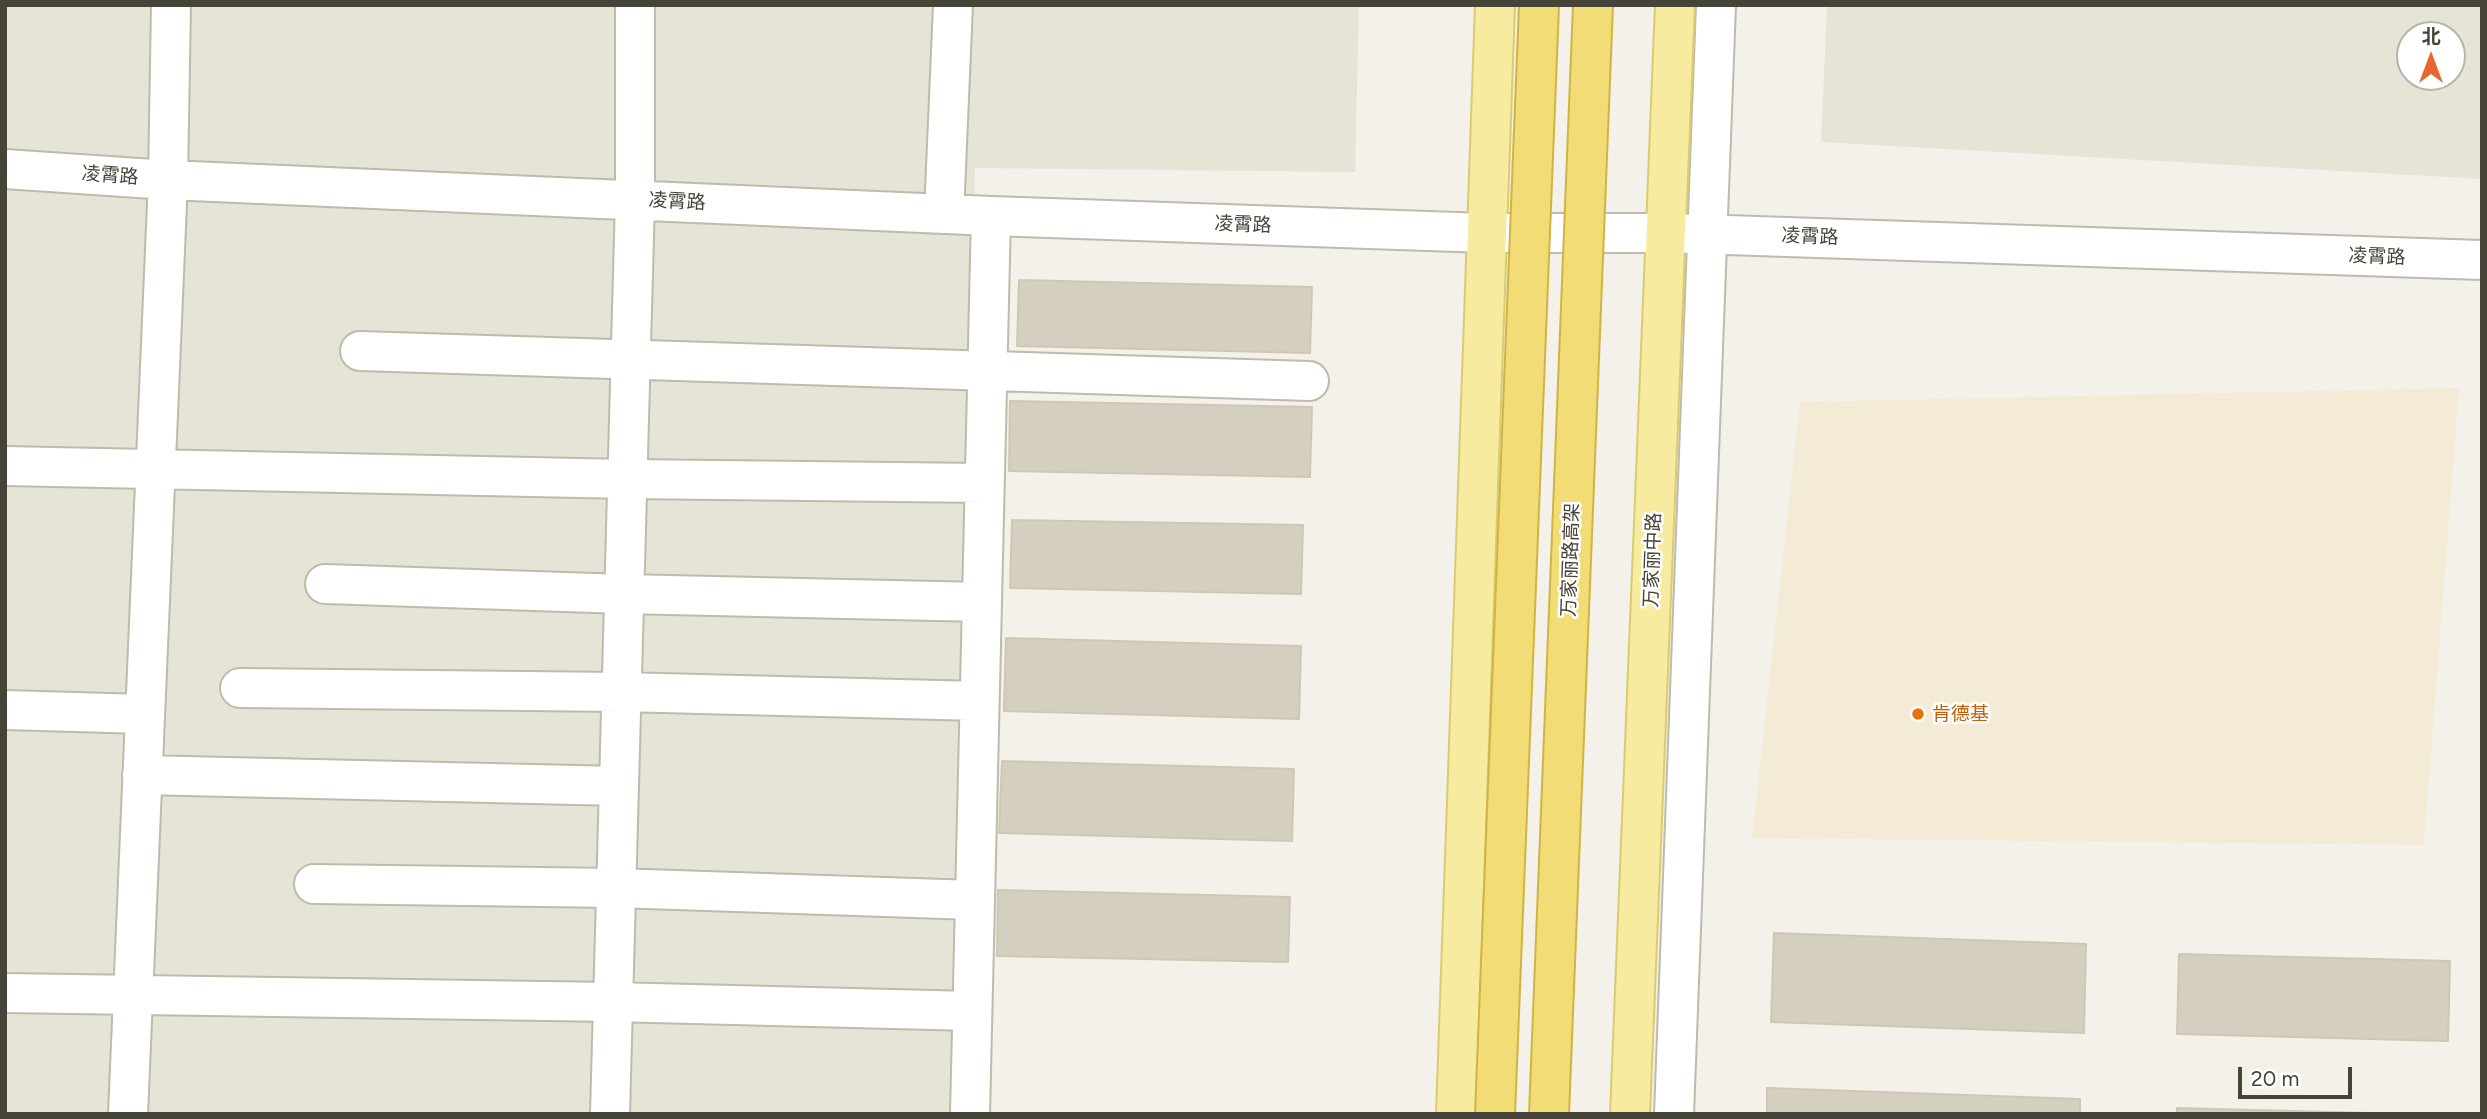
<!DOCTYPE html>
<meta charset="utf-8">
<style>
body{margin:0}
#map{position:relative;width:2487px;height:1119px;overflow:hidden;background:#f3f1e9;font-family:Figtree,"Noto Sans SC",sans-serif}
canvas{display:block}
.frame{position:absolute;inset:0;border:7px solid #464338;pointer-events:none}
.north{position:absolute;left:2396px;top:21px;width:70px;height:70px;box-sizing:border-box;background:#fff;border:2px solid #b5b4af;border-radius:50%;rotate:0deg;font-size:19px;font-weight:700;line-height:28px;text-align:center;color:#464338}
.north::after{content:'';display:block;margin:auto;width:24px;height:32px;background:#e8652b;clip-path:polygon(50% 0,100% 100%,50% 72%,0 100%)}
.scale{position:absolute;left:2238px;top:1067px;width:114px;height:32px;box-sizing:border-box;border:4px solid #464338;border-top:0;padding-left:9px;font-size:21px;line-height:24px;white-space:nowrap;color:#464338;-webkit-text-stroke:5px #fff;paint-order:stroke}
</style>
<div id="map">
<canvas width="2487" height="1119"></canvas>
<div class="frame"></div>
<div class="north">北</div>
<div class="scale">20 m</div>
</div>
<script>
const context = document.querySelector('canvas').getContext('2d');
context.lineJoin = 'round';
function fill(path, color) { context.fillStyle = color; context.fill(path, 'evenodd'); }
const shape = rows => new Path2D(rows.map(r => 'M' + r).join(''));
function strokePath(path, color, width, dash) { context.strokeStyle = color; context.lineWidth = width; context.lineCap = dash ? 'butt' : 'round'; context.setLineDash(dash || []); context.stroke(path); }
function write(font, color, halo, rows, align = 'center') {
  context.font = font + ' Figtree,"Noto Sans SC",sans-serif'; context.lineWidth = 5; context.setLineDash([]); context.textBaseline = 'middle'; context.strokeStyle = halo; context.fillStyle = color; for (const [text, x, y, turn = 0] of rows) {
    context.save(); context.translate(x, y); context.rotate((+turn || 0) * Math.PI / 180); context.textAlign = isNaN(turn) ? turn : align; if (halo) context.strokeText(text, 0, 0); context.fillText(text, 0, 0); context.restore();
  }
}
fill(shape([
 [5,5,1359,5,1355,172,975,168,957,1114,5,1114],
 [1827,5,2482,5,2482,179,1821,142],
 [2410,35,2452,35,2452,77,2410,77]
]), '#e6e4d7');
fill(shape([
 [2459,388,2424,845,1752,838,1800,402]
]), '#f3ebd6');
const building = shape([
 [1019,280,1312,287,1310,353,1017,346,1019,280],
 [1010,401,1312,407,1310,477,1009,471,1010,401],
 [1012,520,1303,525,1301,594,1010,588,1012,520],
 [1006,638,1301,646,1299,719,1004,711,1006,638],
 [1002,761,1294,769,1292,841,999,833,1002,761],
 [998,890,1290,897,1288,962,997,956,998,890],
 [1774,933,2086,944,2084,1033,1771,1022,1774,933],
 [2179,954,2450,961,2448,1041,2177,1034,2179,954],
 [1767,1088,2080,1099,2080,1114,1767,1114,1767,1088],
 [2177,1108,2409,1114,2177,1114,2177,1108]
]);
fill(building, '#d4cfbf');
strokePath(building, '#cec8b3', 2);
const minor = shape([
 [5,169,168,180,991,216,1486,233,1666,233,2482,260],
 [944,214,953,5],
 [360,351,1309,381],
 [5,466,627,479,984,483],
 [325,584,624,594,981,602],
 [240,688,621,692,979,701],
 [5,710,144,714],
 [142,775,619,786],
 [314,884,616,888,974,900],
 [5,993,613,1002,972,1011],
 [128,1114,168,180,171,5],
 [610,1114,635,200,635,5],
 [970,1114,991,216],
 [1674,1114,1716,5]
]);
const major = shape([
 [1456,1114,1495,5],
 [1630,1114,1675,5]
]);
strokePath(minor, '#bebaac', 42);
strokePath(major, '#dacb70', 42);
strokePath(minor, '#fff', 38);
strokePath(major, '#f6eb9f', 38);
const highwayBridge = shape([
 [1495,1114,1539,5],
 [1549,1114,1593,5]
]);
strokePath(highwayBridge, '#d1b345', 42, []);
strokePath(highwayBridge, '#f2dc75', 38);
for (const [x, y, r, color] of [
 [1918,714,7,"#e8710a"]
]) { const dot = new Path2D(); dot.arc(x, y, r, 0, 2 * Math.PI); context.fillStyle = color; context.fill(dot); strokePath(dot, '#fff', 2.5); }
write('19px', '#464338', '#fff', [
 ["凌霄路",110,176,4],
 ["凌霄路",677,202,3],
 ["凌霄路",1243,225,2],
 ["凌霄路",1810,237,2],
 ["凌霄路",2377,257,2],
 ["万家丽路高架",1571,560,-88],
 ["万家丽中路",1653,560,-88]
]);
write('19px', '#c56008', '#fff', [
 ["肯德基",1932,714]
], 'left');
</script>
